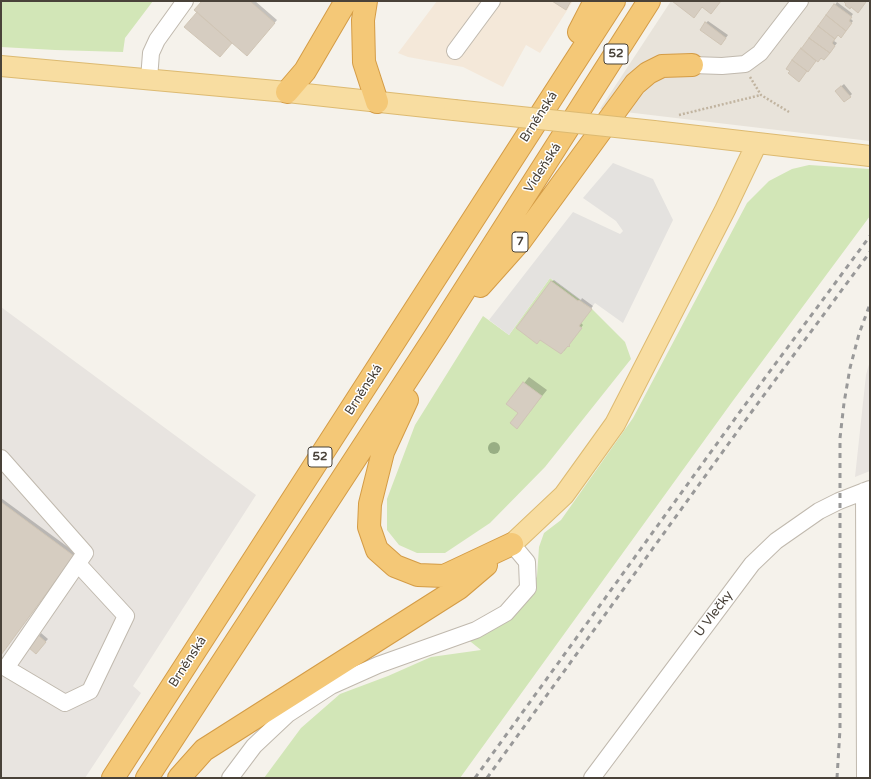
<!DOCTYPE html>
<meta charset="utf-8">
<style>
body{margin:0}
#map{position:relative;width:871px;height:779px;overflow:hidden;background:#f5f2eb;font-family:"Varela Round",sans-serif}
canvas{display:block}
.frame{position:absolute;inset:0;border:2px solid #494239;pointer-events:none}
</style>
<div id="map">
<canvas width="871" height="779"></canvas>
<div class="frame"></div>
</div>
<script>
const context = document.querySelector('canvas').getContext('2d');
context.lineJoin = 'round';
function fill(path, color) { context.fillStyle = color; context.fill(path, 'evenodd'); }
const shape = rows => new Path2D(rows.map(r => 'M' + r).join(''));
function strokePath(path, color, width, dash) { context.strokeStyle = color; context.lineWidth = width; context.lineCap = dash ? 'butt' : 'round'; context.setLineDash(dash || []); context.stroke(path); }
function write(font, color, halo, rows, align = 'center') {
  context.font = font + ' "Varela Round",sans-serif'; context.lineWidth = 3; context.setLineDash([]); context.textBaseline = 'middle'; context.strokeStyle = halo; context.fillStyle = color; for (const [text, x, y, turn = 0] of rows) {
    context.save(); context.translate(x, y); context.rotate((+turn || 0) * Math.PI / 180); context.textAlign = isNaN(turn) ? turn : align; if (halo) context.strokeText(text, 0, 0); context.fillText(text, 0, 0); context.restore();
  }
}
fill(shape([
 [671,1,870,1,870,141,600,109]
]), '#e8e3da');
fill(shape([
 [437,1,573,1,540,53,526,45,503,87,463,67,408,57,398,53]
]), '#f4e8d9');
fill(shape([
 [1,307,256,495,133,686,141,693,85,778,1,778],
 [870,361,870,471,855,477,866,375]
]), '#e8e4e0');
fill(shape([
 [1,1,153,1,125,38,123,52,55,50,1,47],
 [809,165,870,169,870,216,732,402,460,778,264,778,301,728,340,694,388,676,431,657,481,650,466,638,530,592,537,576,539,547,544,533,561,520,633,418,747,203,769,181,792,169],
 [550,278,591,308,625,342,631,359,545,467,490,523,445,553,417,553,399,545,387,530,387,499,415,425,483,316,509,335]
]), '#d2e6b7');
fill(shape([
 [613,163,653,179,673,220,623,323,595,303,591,308,550,278,509,335,489,320,573,212,620,234,623,231,616,221,583,198]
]), '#e4e2df');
fill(shape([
 [203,1,255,1,277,20,249,53,232,42,219,56,198,12],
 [837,2,853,14,850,18,853,21,843,34,838,34,834,41,837,43,826,57,817,60,799,80,835,5],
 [708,21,728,35,723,42,706,23],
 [844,84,852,94,850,96,836,91],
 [554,280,581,300,582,298,593,306,581,323,583,325,564,351,551,282],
 [529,377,547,390,517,427,519,413,508,404],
 [1,498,76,553,1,654],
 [41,633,48,639,38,650,39,636]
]), '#0003');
const building = shape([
 [202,1,250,1,275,23,247,56,194,10,202,1],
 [552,1,571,1,566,10,552,1],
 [672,1,721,1,711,14,702,7,694,18,672,1],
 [843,1,865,1,866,2,858,13,851,7,850,9,845,5,846,4,843,1],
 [834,4,852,17,849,21,852,23,846,31,826,15,834,4],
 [197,12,232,43,220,57,184,27,197,12],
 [826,15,846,31,841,38,838,35,835,39,818,26,826,15],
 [705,22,726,38,721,45,700,30,705,22],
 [818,26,835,39,832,43,835,46,830,53,809,38,818,26],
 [809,38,830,53,824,60,821,58,818,62,801,49,809,38],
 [801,48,816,61,808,72,792,60,801,48],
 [792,60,807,71,799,82,788,73,790,71,786,69,792,60],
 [841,86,851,97,844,102,835,91,841,86],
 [551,281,578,301,579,300,592,309,579,326,582,328,569,345,570,346,569,347,568,346,561,354,540,340,537,344,516,328,551,281],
 [523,382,542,396,517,429,510,423,518,413,506,404,523,382],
 [1,502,74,556,1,655,1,502],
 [38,635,46,642,36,654,28,647,38,635]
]);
fill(building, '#d6cdc1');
strokePath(building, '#d0c5b5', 1);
const minor = shape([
 [455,51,492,1],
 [692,65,722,66,745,64,760,53,800,1],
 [149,79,151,53,157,40,185,1],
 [1,458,85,553,6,668,65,703,90,691,126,616,78,564],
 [864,491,865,778],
 [230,778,254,746,288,714,331,686,378,665,476,630,506,613,528,588,527,562,512,544],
 [592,778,752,564,776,541,819,511,839,501,870,489]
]);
const major = shape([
 [1,66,287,92,454,110],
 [654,131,870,156],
 [512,544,564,495,615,424,725,210,757,143]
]);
const highway = shape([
 [366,1,363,20,364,62,377,102],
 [579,32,595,1],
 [287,92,305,71,346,1],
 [480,286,521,240,635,84,648,73,662,66,692,65],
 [407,400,383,452,370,504,369,527,377,550,395,566,418,575,444,576,512,544],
 [113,778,614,1],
 [147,778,436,335,649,1],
 [179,778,204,750,459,588,486,565]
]);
strokePath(minor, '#c0b9ae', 18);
strokePath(major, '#ddba71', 22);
strokePath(highway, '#d49c46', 24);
strokePath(shape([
 [750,77,761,95,789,112],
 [679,115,761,95]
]), '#c1b4a0', 2.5, [2, 2]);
strokePath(minor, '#fff', 16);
strokePath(major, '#f8dda1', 20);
strokePath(highway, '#f4c877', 22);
strokePath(shape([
 [475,778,742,409,870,236],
 [487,778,750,414,870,252],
 [837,778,840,729,840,438,844,403,850,368,859,334,870,304]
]), '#999', 3, [5, 5]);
const majorBridge = shape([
 [454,110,654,131]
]);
strokePath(majorBridge, '#ddba71', 22, []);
strokePath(majorBridge, '#f8dda1', 20);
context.fillStyle = '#98ae84';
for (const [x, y] of [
 [494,448]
]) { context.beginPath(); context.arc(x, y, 6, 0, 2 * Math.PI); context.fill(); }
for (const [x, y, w] of [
 [616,54,24],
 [520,242,16],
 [320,457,24]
]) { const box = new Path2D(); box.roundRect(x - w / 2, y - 10, w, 20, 3); context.fillStyle = '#fff'; context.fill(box); strokePath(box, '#494239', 1); }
write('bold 12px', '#494239', null, [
 ["52",616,54],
 ["7",520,242],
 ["52",320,457]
]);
write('13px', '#494239', '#fff', [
 ["Brněnská",539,117,-57],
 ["Vídeňská",543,168,-57],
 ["Brněnská",364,390,-57],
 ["U Vlečky",714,614,-53],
 ["Brněnská",188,662,-57]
]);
</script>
